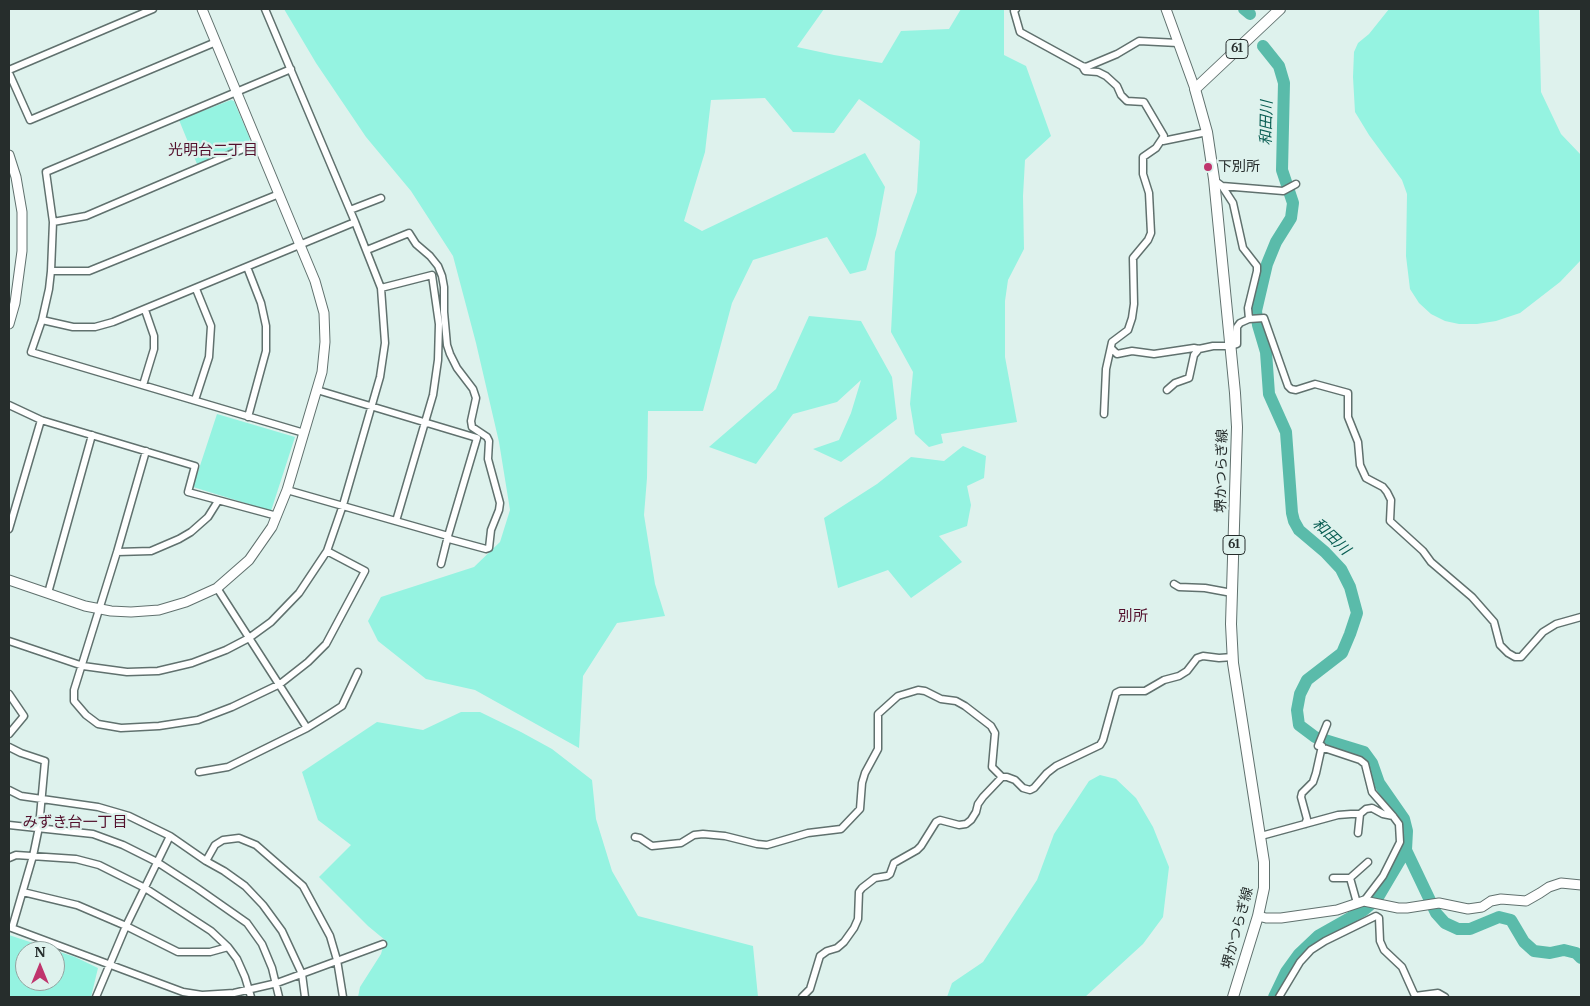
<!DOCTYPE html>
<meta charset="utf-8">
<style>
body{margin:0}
#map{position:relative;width:1590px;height:1006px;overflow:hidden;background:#def2ed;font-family:Merriweather,serif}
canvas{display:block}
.frame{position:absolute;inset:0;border:10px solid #262d2c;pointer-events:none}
.north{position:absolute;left:15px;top:941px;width:50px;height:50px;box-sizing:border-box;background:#def2ed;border:1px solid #94a3a0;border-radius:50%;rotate:0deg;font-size:14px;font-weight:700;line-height:20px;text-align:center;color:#262d2c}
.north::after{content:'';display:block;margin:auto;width:18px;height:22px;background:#bf356d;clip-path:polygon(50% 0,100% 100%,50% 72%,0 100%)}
</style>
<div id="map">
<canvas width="1590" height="1006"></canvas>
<div class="frame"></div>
<div class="north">N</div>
</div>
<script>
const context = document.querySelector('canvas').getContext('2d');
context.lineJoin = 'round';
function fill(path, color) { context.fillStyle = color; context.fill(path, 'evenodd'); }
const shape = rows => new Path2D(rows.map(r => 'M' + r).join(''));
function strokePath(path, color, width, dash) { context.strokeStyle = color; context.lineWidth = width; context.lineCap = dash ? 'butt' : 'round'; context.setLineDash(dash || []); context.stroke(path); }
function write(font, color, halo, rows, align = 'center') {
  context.font = font + ' Merriweather,"Noto Sans JP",serif'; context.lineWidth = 4.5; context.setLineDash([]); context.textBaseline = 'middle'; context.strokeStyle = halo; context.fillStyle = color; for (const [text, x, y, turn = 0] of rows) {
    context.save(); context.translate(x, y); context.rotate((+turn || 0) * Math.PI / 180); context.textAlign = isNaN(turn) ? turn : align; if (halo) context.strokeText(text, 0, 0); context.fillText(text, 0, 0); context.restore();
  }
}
fill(shape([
 [284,9,824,9,797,47,834,55,882,63,901,31,949,29,961,9,1004,9,1004,55,1026,66,1051,136,1025,160,1023,196,1024,249,1008,280,1005,301,1005,357,1017,422,941,434,943,443,929,447,915,434,910,404,913,372,891,332,895,252,917,192,920,141,859,99,834,133,793,132,765,98,711,100,705,152,684,221,702,231,865,153,885,187,876,235,866,270,850,274,827,237,753,260,732,303,703,411,648,411,647,478,644,515,655,584,665,616,617,623,583,676,579,748,475,690,426,679,378,641,368,621,381,597,474,567,500,542,510,510,499,442,476,343,453,256,411,191,366,137,316,63],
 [1389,9,1539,9,1541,92,1561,134,1581,155,1581,260,1560,282,1520,313,1496,321,1477,324,1459,324,1445,321,1431,314,1419,303,1410,289,1406,256,1407,194,1402,180,1369,135,1355,112,1353,77,1354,52,1358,43,1369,34],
 [231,100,234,101,250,139,248,143,197,164,179,120],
 [809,316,861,321,892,377,897,419,841,462,813,449,839,440,851,413,861,380,837,402,793,414,756,464,709,447,776,389],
 [217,414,295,437,271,511,193,487],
 [963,446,986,456,984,478,967,486,971,505,967,526,939,536,962,562,911,598,888,570,838,588,824,518,877,484,911,457,944,461],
 [461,712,480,712,521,732,552,749,592,780,596,819,612,871,638,916,753,946,758,997,358,997,360,987,381,954,385,940,368,926,319,877,351,845,318,820,302,772,377,722,423,730],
 [1100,775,1116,779,1136,798,1153,827,1169,867,1163,917,1143,944,1085,997,947,997,952,983,983,962,1037,880,1054,834,1089,781],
 [9,935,75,957,98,968,91,997,9,997],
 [25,951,55,951,55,981,25,981]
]), '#95f3e1');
strokePath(shape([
 [1244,9,1250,14],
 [1263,46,1279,66,1284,83,1282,170,1293,203,1291,218,1276,242,1267,264,1256,311,1258,325,1266,352,1269,394,1286,432,1292,513,1294,521,1299,530,1325,552,1341,569,1350,587,1357,613,1350,634,1342,653,1307,680,1300,694,1297,710,1299,725,1315,737,1364,752,1372,763,1379,783,1404,819,1407,831,1406,850,1377,899,1364,910,1318,936,1299,954,1286,972,1274,997],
 [1406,850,1436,913,1445,923,1458,929,1470,929,1499,917,1511,920,1524,942,1534,951,1550,953,1564,950,1576,953,1581,958]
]), '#5abbaa', 12);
const street = shape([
 [1016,9,1014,11,1020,32,1082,66,1086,67,1117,54,1139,41,1178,43],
 [1082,66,1085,71,1098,72,1106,76,1117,86,1121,95,1127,101,1144,102,1164,136,1156,148,1143,157,1143,174,1149,193,1151,233,1148,240,1133,258,1134,304,1132,318,1128,330,1112,342,1106,369,1104,414],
 [291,69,46,172,53,222,51,271,49,289,42,320,31,352,304,433],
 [9,70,153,9],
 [9,73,30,120,216,42],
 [1163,141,1207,132],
 [1214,180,1222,186,1233,203,1243,248,1257,266,1257,271,1248,308,1249,319],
 [1222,186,1283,191,1296,184],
 [350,210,381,198],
 [53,222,86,216,257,143],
 [367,250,409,233,416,244,430,256,438,266,442,276,444,287,444,312,447,345,450,354,457,368,473,389,476,398,471,421,472,427,487,437,489,441,488,459,500,503,499,510,491,530,489,548,486,549,449,539,448,536,441,564],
 [247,267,261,303,266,326,266,351,248,417],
 [51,271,89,271,279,194],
 [381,288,432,275,439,324,438,360,433,395,396,521],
 [42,320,73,327,95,327,113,322,355,222],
 [1111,348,1117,354,1132,351,1154,354,1194,348,1199,349,1213,346,1231,346,1237,344,1237,327,1240,323,1249,319,1264,318,1288,386,1291,389,1296,390,1315,384,1348,393,1348,417,1358,442,1360,465,1366,478,1383,487,1387,492,1391,500,1390,521,1423,551,1431,562,1472,597,1494,622,1500,645,1508,653,1515,657,1521,657,1543,632,1556,624,1581,617],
 [143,385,154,349,154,336,145,310],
 [1167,390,1175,383,1189,378,1194,355,1199,349],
 [195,400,209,357,211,326,196,289],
 [9,405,41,420,195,466,188,492,277,516],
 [146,451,117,552,74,690,74,701,86,715,98,724,121,728,159,726,198,720,232,707,280,684,308,662,326,644,365,571,327,551],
 [287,490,448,536,477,438,317,390],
 [9,529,41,420],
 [117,552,151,551,179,539,191,532,208,517,218,501],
 [1174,584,1179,587,1205,588,1232,593],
 [217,588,307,728],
 [48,593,92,435],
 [9,641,83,666,127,672,158,671,192,663,226,650,249,638,271,622,299,593,327,551,343,505,380,377,385,343,381,288,355,222,265,9],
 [9,694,24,716,9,734],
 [1327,724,1318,746,1360,760,1365,764,1372,792,1393,816,1399,824,1400,842,1383,876,1364,901],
 [9,747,21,753,45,761,39,827,33,856,12,928],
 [199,772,228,767,307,728,328,715,342,706,358,672],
 [9,790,21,796,98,807,129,816,170,836,206,861,224,871,245,886,263,905,282,931,302,974,305,997],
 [1360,814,1366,809,1372,808,1383,814,1393,816],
 [1305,824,1307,819,1301,797,1302,793,1313,782,1316,773,1322,746],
 [9,825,93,834,123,845,157,862,197,888,247,923,262,944,272,968,279,997],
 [1261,836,1338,815,1351,814,1360,814,1358,833],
 [635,837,640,838,652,846,681,843,694,835,703,834,725,836,757,844,767,845,808,833,841,829,860,809,862,783,865,773,878,749,878,714,898,696,918,690,925,691,941,699,956,701,965,706,991,726,995,733,992,767,1002,777],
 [9,858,16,855,76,859,99,865,145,888,211,931,228,947,237,959,245,977,251,997],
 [206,861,215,845,223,840,239,838,256,845,303,886,330,936,337,960,343,997],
 [1333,878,1350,878,1368,862],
 [1350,878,1357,903],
 [23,892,77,905,126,926,178,952,210,952,228,947],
 [9,927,183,992,202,995,234,993,277,983,383,944],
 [96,997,126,926,170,836],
 [802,997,810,989,820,956,827,951,837,948,844,942,854,928,858,919,859,892,862,888,875,878,887,876,890,874,894,863,917,850,921,846,936,822,940,820,959,825,966,824,971,820,976,812,978,804,983,797,1002,777,1007,777,1015,780,1023,788,1030,790,1034,788,1047,773,1056,766,1100,745,1103,740,1116,693,1120,691,1145,691,1164,680,1179,676,1187,671,1197,658,1203,656,1219,658,1233,657],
 [1279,997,1300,962,1311,950,1325,941,1376,916,1379,918,1380,941,1384,950,1402,967,1415,996,1438,993,1445,997]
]);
const secondary = shape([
 [1166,9,1195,89],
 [9,155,16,177,22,212,22,251,15,303,9,324],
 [9,580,85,606,111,611,131,612,159,610,186,602,217,588,249,560,272,527,287,490,322,372,325,342,324,313,315,281,300,245,202,9],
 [1258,916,1266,918,1281,918,1337,910,1364,901,1398,908,1407,908,1439,903,1468,909,1482,907,1491,901,1501,899,1526,901,1540,893,1549,887,1561,883,1581,885]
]);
const primary = shape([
 [1233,997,1258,916,1264,888,1264,862,1233,663,1231,624,1237,427,1235,393,1214,179,1207,132,1195,89,1280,9]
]);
strokePath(street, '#60716e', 9);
strokePath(secondary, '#60716e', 11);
strokePath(primary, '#60716e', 12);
strokePath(street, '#fff', 6);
strokePath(secondary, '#fff', 9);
strokePath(primary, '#fff', 10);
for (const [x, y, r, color] of [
 [1208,167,5,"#bf356d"]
]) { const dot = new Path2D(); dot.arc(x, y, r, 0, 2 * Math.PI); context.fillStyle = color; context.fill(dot); strokePath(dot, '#def2ed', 2); }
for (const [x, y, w] of [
 [1237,49,22],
 [1234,545,22]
]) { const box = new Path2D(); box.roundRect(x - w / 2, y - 9.5, w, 19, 4); context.fillStyle = '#def2ed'; context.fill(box); strokePath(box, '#262d2c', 1); }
write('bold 12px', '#262d2c', null, [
 ["61",1237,49],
 ["61",1234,545]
]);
write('14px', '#262d2c', '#def2ed', [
 ["下別所",1218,167]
], 'left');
write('14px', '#262d2c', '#def2ed', [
 ["堺かつらぎ線",1222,471,-89],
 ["堺かつらぎ線",1238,928,-75]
]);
write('italic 15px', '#075c51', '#def2ed', [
 ["和田川",1267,123,-89],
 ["和田川",1331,537,44]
]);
write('15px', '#53102c', '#def2ed', [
 ["光明台二丁目",213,151],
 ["別所",1133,617],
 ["みずき台一丁目",75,823]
]);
</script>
